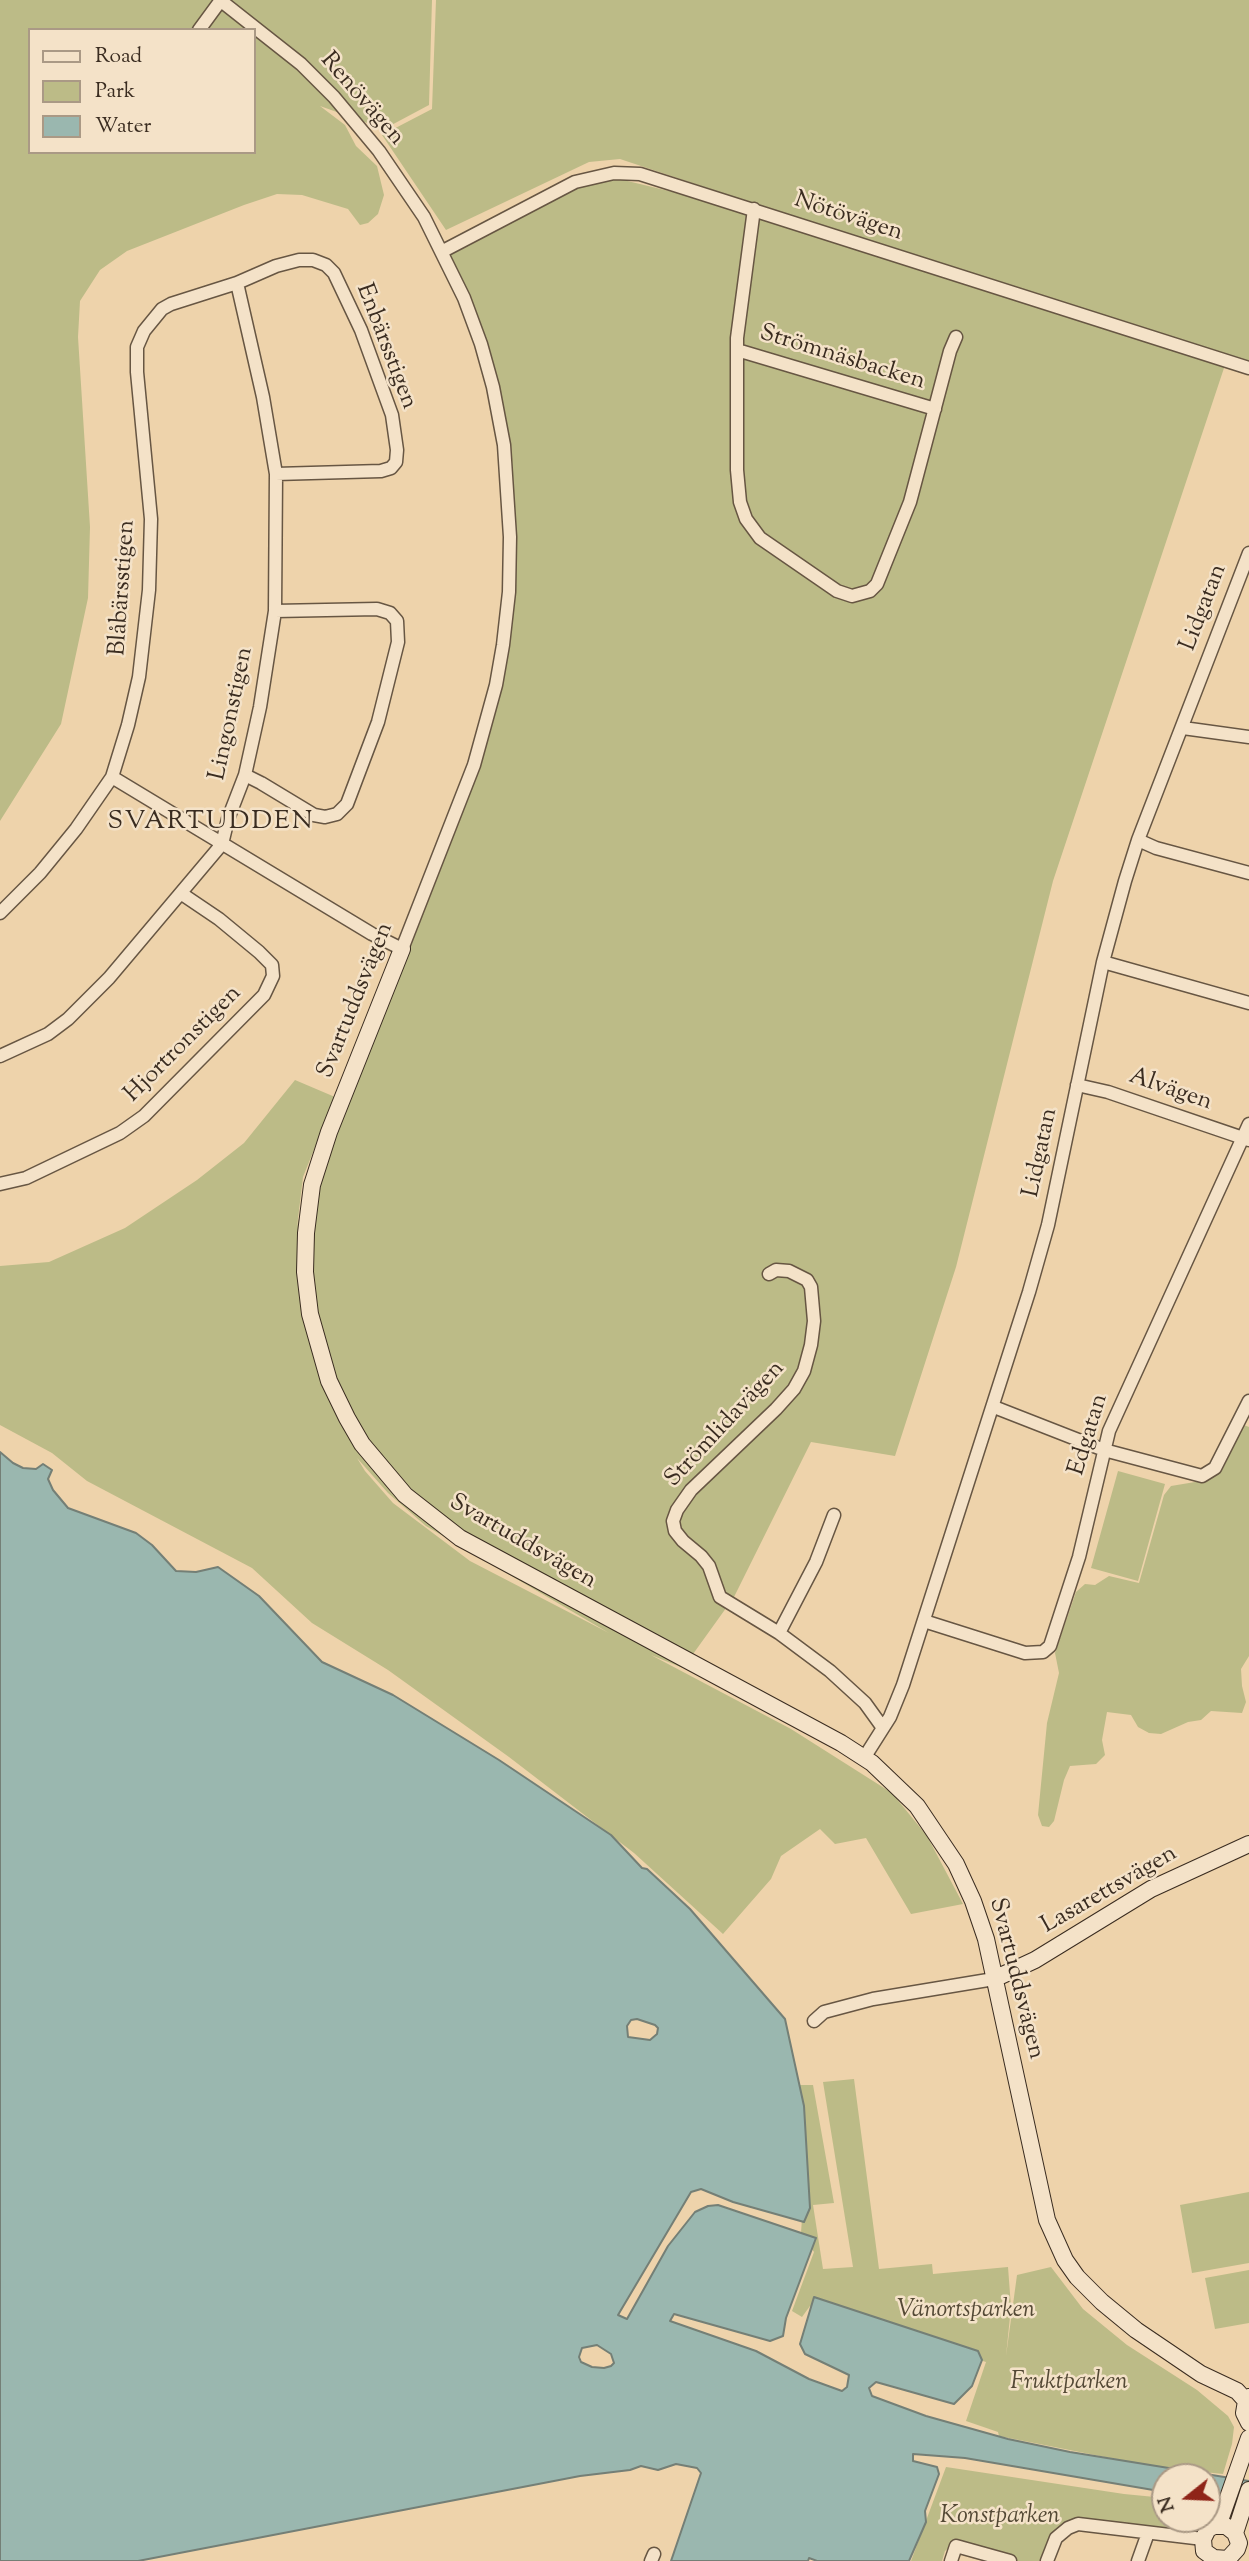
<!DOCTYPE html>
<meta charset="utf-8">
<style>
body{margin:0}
#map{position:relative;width:1249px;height:2561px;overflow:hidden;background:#eed3ab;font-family:"Sorts Mill Goudy",serif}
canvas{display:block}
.legend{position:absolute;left:28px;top:28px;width:228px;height:126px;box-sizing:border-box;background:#f4e2c8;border:2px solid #aa9985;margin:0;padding:9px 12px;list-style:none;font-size:21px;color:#3a2c20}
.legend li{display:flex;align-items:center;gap:14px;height:35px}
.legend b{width:35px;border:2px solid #aa9985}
.north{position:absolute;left:1151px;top:2463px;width:70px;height:70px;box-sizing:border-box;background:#f4e2c8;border:2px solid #aa9985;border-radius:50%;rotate:252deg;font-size:19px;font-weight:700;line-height:28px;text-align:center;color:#3a2c20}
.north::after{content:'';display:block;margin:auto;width:24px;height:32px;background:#8f2418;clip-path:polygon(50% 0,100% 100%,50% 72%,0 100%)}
</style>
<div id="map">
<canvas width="1249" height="2561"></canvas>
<ul class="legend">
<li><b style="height:9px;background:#f4e2c8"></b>Road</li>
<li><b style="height:19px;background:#bcbb87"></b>Park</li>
<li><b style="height:19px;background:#9ab7af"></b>Water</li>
</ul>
<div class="north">N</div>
</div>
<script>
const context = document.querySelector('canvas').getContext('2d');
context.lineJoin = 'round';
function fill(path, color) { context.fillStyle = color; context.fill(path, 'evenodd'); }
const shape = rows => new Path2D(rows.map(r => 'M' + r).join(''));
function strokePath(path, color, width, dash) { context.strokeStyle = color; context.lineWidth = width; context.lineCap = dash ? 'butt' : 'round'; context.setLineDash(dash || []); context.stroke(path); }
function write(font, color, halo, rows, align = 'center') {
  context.font = font + ' "Sorts Mill Goudy",serif'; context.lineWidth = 5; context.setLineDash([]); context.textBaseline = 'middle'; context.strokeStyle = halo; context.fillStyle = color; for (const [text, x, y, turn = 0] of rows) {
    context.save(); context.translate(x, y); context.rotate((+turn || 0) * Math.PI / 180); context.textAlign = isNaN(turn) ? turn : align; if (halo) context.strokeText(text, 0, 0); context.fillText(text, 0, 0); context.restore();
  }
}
fill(shape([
 [0,0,432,0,429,105,384,129,320,106,345,125,356,146,377,166,384,195,378,214,368,223,360,225,348,209,302,195,277,194,244,205,127,251,100,270,80,301,78,337,90,527,88,598,61,724,0,821],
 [30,30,254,30,254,152,30,152],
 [436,0,1249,0,1249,368,620,159,589,162,446,230,382,135,432,109],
 [615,178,752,211,1225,365,1053,881,956,1267,895,1456,811,1442,734,1597,683,1668,651,1655,791,1729,892,1793,927,1836,963,1904,911,1914,866,1838,835,1844,820,1829,781,1856,771,1879,723,1934,634,1853,509,1757,388,1670,312,1623,252,1568,87,1481,52,1453,0,1425,0,1266,49,1262,125,1228,197,1180,244,1143,295,1080,335,1097,303,1177,297,1227,301,1209,465,793,501,671,508,488,481,356,439,251,575,185],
 [357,1458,388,1493,426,1526,609,1633,470,1561,393,1503,365,1471],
 [1244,1425,1249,1427,1249,1656,1241,1669,1242,1686,1246,1702,1242,1713,1211,1711,1201,1720,1188,1722,1161,1734,1149,1733,1138,1727,1131,1715,1107,1712,1102,1740,1105,1755,1096,1764,1070,1766,1064,1780,1054,1821,1049,1827,1042,1826,1038,1815,1047,1723,1059,1673,1055,1653,1076,1592,1085,1584,1095,1585,1109,1576,1139,1583,1164,1495,1171,1486,1201,1481,1222,1470],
 [1118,1471,1165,1484,1138,1581,1091,1568],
 [854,2079,879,2269,932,2264,933,2274,1008,2267,1011,2307,1006,2356,1017,2275,1051,2267,1083,2309,1127,2345,1197,2390,1228,2416,1234,2427,1232,2444,1223,2474,1155,2467,999,2436,998,2432,966,2421,986,2362,810,2306,802,2317,792,2311,814,2252,801,2233,803,2203,793,2085,813,2085,834,2203,813,2205,823,2269,853,2267,823,2082],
 [1249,2192,1249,2263,1192,2273,1180,2205],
 [1249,2270,1249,2323,1215,2329,1205,2278],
 [946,2467,1124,2494,1165,2498,1165,2519,1207,2519,1207,2503,1215,2504,1213,2514,1197,2527,1184,2531,1078,2521,1063,2523,1053,2537,1046,2561,997,2561,950,2547,945,2551,942,2561,911,2561]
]), '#bcbb87');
const water = shape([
 [0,1452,13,1463,23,1468,36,1469,43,1464,52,1470,48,1479,53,1490,68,1508,136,1533,152,1545,176,1571,196,1572,218,1567,259,1596,322,1662,393,1695,499,1760,611,1835,642,1868,647,1869,690,1909,785,2019,804,2106,810,2208,804,2222,733,2202,701,2189,691,2192,618,2315,627,2319,668,2246,695,2212,708,2206,718,2205,816,2238,786,2318,783,2336,770,2341,674,2314,670,2321,756,2351,809,2379,842,2391,847,2387,849,2375,805,2354,800,2344,814,2297,978,2351,982,2360,972,2386,954,2404,876,2382,869,2388,872,2396,926,2416,1008,2439,1070,2452,1249,2481,1249,2505,1207,2499,1207,2477,1165,2477,1165,2492,965,2458,913,2454,913,2461,937,2467,939,2474,925,2511,926,2522,909,2561,817,2561,809,2558,808,2561,671,2561,701,2473,697,2468,676,2464,658,2470,641,2466,630,2470,580,2476,138,2561,0,2561,0,1452],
 [637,2019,655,2025,658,2028,657,2034,650,2040,628,2037,627,2026,631,2020,637,2019],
 [597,2345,611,2354,614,2363,611,2366,604,2368,592,2367,581,2362,579,2357,582,2348,597,2345]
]);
fill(water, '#9ab7af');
strokePath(water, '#747f76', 2);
const street = shape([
 [199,30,221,0],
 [754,209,737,338,737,470,740,502,746,519,760,538,837,591,852,596,870,591,877,584,910,502,950,351,956,337],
 [443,251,575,182,614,173,640,174,1249,368],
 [737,350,935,409],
 [1183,728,1249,737],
 [245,775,261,783,314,815,325,817,337,814,347,804,378,722,398,642,397,621,390,613,377,609,275,611],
 [112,777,372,934,402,949,474,765,496,685,503,645,509,592,510,537,504,445,493,387,481,344,464,298,424,217,379,151,334,97,301,64,220,0],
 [1138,840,1156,848,1249,873],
 [0,913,40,873,76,829,112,777,128,725,139,677,149,590,151,519,137,372,137,347,144,331,162,309,171,304,237,283,276,266,299,260,313,260,326,265,334,273,361,330,392,415,397,450,396,462,391,468,381,471,276,474],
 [1103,962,1249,1003],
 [0,1056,48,1034,68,1019,109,978,222,844,228,819,245,775,260,707,275,611,276,474,263,397,237,283],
 [1077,1085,1108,1092,1249,1140],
 [0,1184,26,1178,120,1133,144,1116,264,995,273,976,272,965,259,952,219,919,182,894],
 [769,1274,776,1270,789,1271,807,1280,811,1287,814,1321,811,1345,804,1371,794,1389,776,1409,691,1490,677,1510,673,1521,675,1531,683,1541,701,1556,709,1566,720,1597,779,1633],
 [994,1407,1104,1450,1202,1476,1215,1468,1249,1401],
 [834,1515,816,1562,779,1633,830,1671,865,1703,883,1728],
 [924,1621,1025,1653,1043,1652,1050,1646,1079,1557,1109,1431,1249,1124],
 [864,1758,890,1717,903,1685,1029,1292,1048,1225,1103,962,1125,881,1138,840,1249,553],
 [814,2021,824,2012,873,1999,994,1979],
 [651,2561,654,2554],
 [951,2561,956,2546,1010,2561],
 [1047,2561,1056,2538,1068,2528,1078,2524,1203,2539],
 [1138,2561,1148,2533]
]);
const secondary = shape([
 [402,949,329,1132,312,1185,306,1233,305,1272,310,1314,329,1381,347,1418,362,1444,405,1495,460,1538,841,1743,872,1763,917,1806,956,1864,973,1901,986,1939,1047,2220,1065,2260,1077,2277,1102,2302,1136,2330,1201,2374,1237,2391,1246,2401],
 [994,1979,1035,1960,1151,1889,1249,1844],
 [1249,2397,1246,2401,1244,2413,1249,2423],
 [1218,2526,1249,2438],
 [1235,2533,1249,2490],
 [1226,2561,1237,2549,1239,2543,1235,2533,1226,2526,1214,2526,1208,2529,1203,2539,1204,2551,1214,2558,1228,2559]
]);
strokePath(street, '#675643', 15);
strokePath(secondary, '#3a2c20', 18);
strokePath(street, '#f4e2c8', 12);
strokePath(secondary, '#f4e2c8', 16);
write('24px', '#3a2c20', '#f4e2c8', [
 ["Renövägen",361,100,49],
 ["Nötövägen",848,218,18],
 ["Enbärsstigen",385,347,69],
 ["Strömnäsbacken",842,359,17],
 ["Blåbärsstigen",124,588,-86],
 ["Lidgatan",1205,608,-69],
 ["Lingonstigen",233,714,-78],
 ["Svartuddsvägen",357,1001,-68],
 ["Hjortronstigen",184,1045,-45],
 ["Alvägen",1170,1091,19],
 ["Lidgatan",1042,1153,-78],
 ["Strömlidavägen",726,1425,-47],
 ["Edgatan",1090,1435,-73],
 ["Svartuddsvägen",522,1543,30],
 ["Lasarettsvägen",1110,1891,-30],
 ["Svartuddsvägen",1015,1979,76]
]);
write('italic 24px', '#544935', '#f4e2c8', [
 ["Vänortsparken",966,2312],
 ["Fruktparken",1069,2384],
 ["Konstparken",1000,2518]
]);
context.letterSpacing = '2px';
write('26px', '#3a2c20', '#f4e2c8', [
 ["SVARTUDDEN",211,824]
]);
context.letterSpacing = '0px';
</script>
